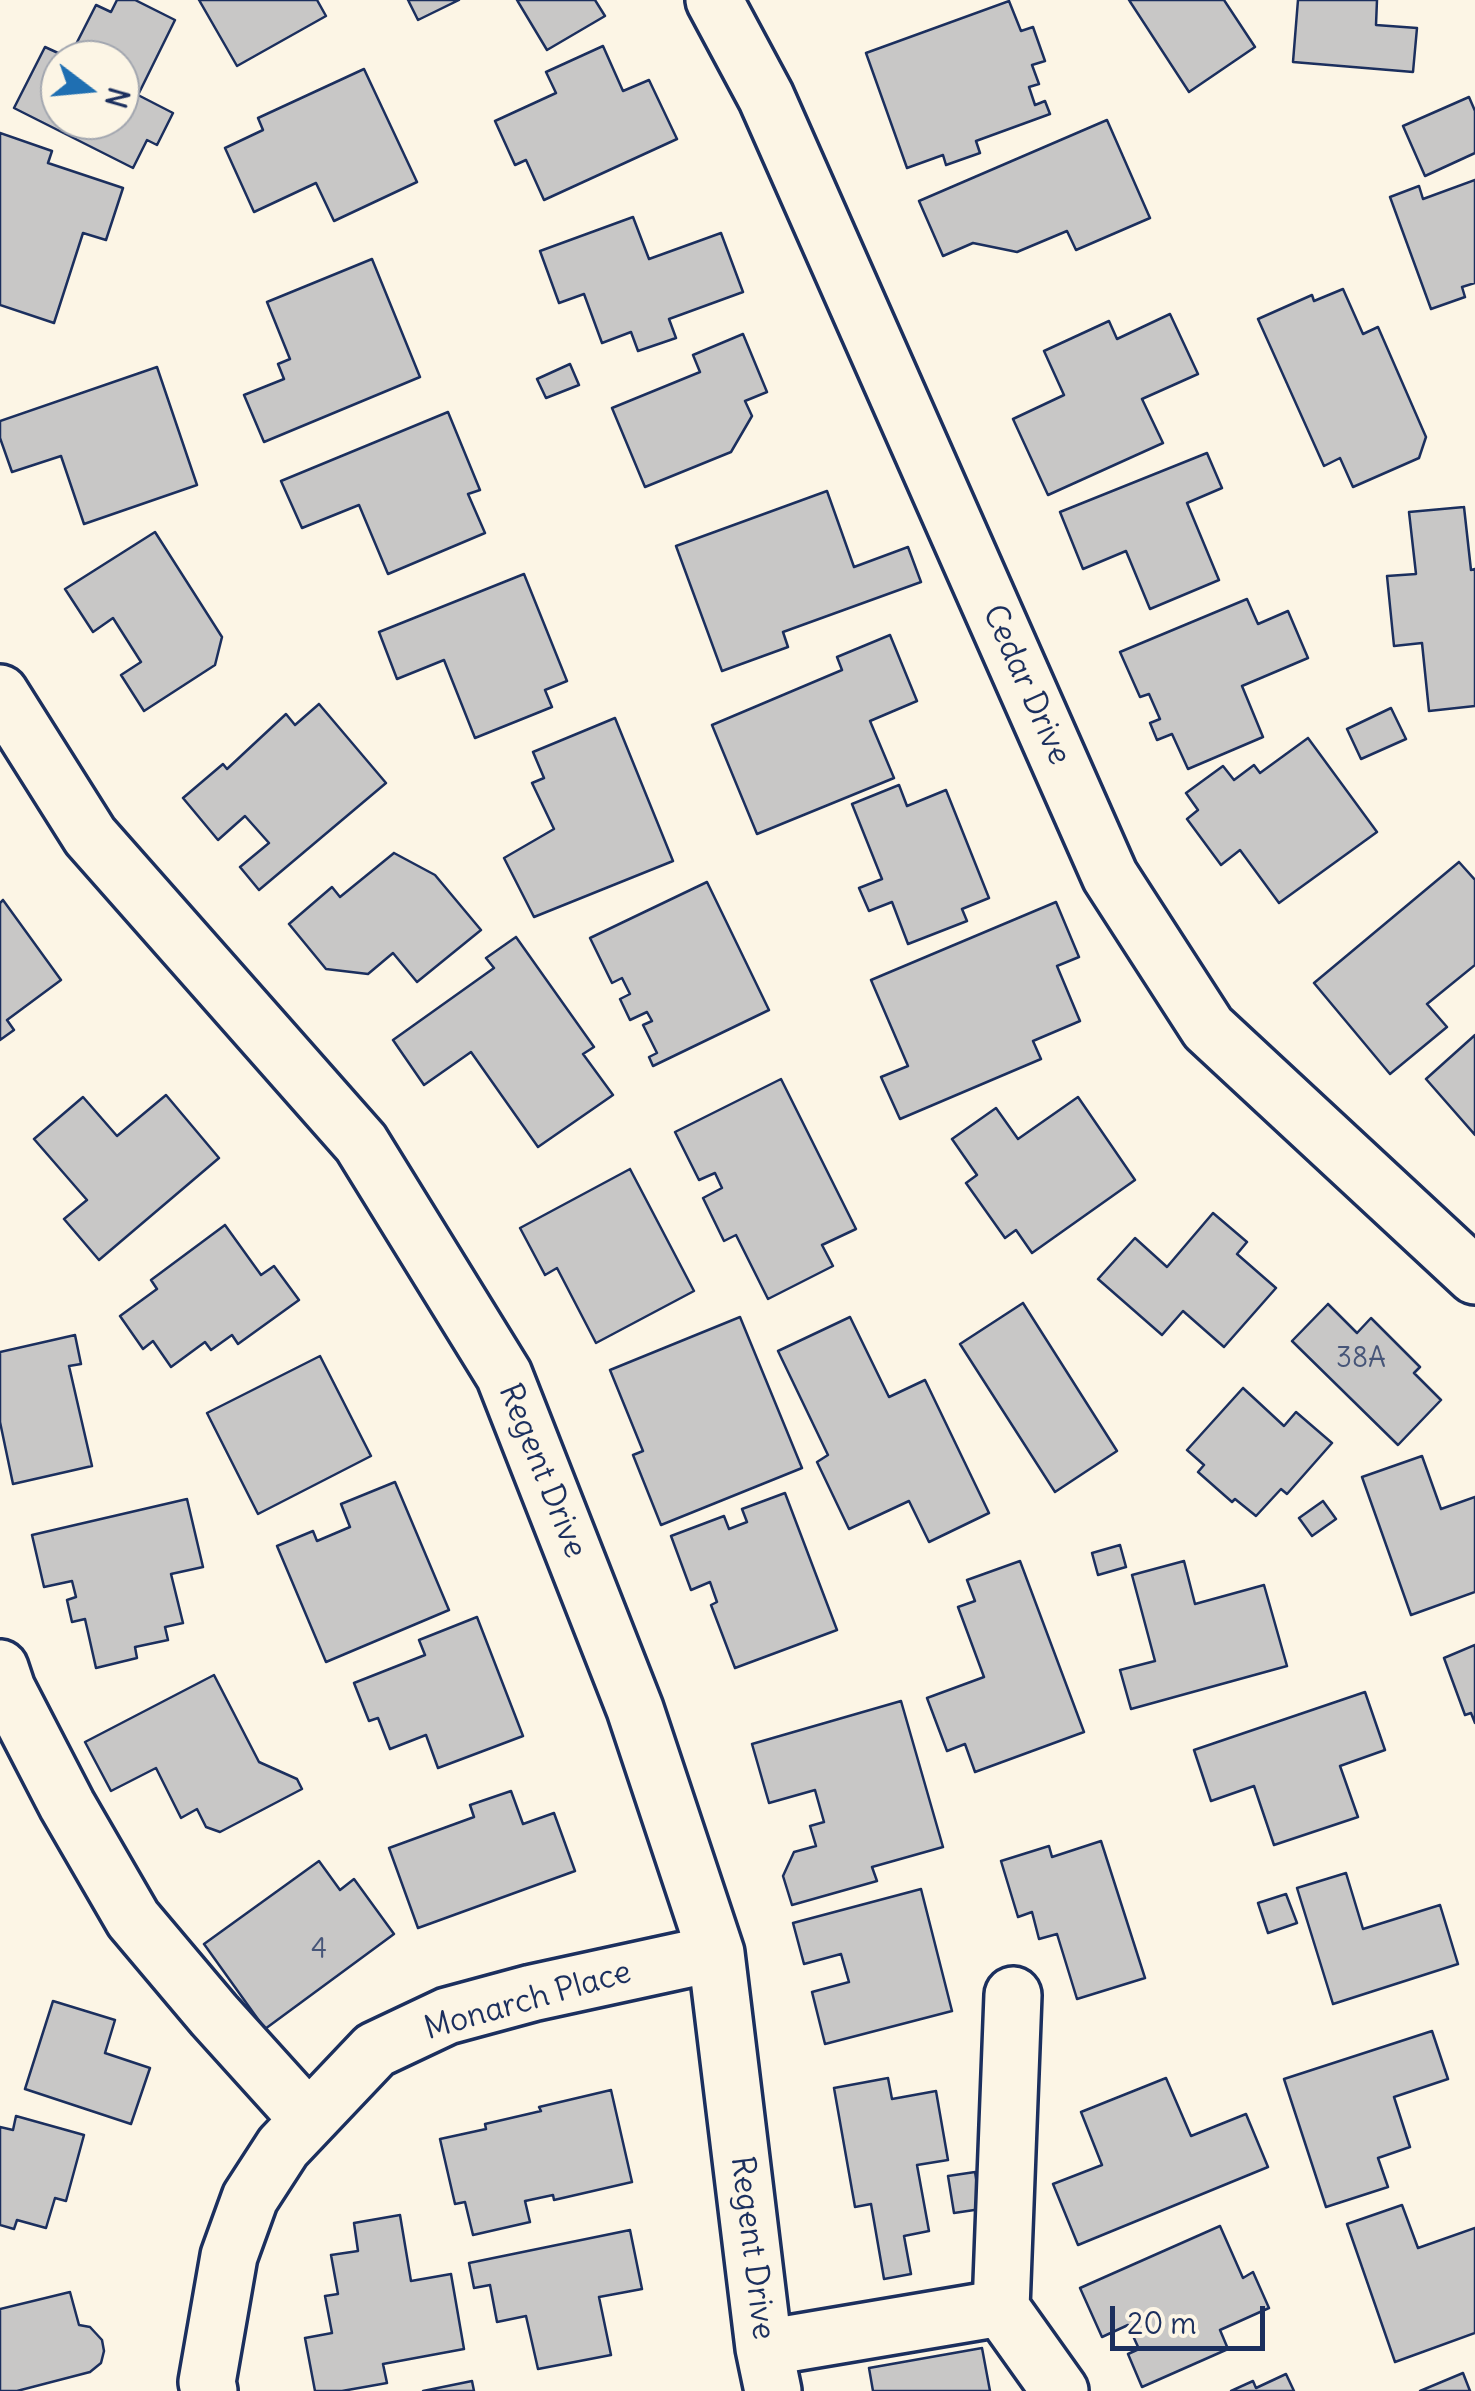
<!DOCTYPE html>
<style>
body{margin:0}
#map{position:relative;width:1475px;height:2391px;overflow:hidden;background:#fcf5e5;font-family:Delius,sans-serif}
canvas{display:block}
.north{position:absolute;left:40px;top:40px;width:100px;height:100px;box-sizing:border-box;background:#fcf5e5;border:2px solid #a2a6af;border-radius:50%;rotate:106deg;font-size:28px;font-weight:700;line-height:40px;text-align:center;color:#1b2f5e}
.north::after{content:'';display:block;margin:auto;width:35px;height:45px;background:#1f6fb2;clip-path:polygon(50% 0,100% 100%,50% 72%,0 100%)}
.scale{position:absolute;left:1110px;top:2306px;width:155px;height:45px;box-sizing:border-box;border:5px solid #1b2f5e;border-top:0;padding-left:12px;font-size:30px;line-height:35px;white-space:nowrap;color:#1b2f5e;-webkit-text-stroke:8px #fcf5e5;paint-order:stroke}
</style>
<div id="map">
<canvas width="1475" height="2391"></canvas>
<div class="north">N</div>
<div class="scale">20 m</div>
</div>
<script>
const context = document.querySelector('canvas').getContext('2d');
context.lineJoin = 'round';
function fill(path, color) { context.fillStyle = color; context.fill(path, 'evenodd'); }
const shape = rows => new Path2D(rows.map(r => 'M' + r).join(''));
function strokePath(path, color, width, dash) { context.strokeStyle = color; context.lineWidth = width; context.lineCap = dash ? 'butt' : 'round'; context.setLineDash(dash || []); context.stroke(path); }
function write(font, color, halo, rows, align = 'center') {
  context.font = font + ' Delius,sans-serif'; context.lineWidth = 9; context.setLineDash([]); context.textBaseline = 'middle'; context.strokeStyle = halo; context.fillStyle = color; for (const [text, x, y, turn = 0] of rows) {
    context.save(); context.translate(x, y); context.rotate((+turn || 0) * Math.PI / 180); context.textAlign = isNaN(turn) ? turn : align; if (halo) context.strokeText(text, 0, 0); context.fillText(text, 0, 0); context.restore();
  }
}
const building = shape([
 [117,0,135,0,175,20,138,95,173,113,157,145,147,140,133,168,14,108,45,47,69,58,96,5,111,12,117,0],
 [60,60,120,60,120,120,60,120,60,60],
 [199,0,317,0,326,16,237,66,199,0],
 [408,0,459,0,418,20,408,0],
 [517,0,595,0,605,16,547,50,517,0],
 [1129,0,1224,0,1255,47,1189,92,1129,0],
 [1298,0,1377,0,1376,25,1417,28,1413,72,1293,62,1298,0],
 [1009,1,1021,31,1033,27,1045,61,1032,65,1039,84,1029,87,1035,105,1045,101,1050,114,976,141,980,153,946,165,943,155,907,168,866,53,1009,1],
 [603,46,623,91,649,80,677,139,544,200,526,160,515,165,495,121,556,93,546,72,603,46],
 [364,69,417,182,334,221,316,183,254,212,225,148,263,130,258,118,364,69],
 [1469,97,1475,111,1475,153,1425,176,1403,126,1469,97],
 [1107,120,1150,218,1076,250,1067,231,1017,252,973,243,943,256,919,201,1107,120],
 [0,133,52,151,48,163,123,188,106,240,83,233,54,323,0,305,0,133],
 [1475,180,1475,283,1462,287,1465,297,1431,309,1390,197,1419,186,1423,199,1475,180],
 [633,217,649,259,721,233,743,292,669,319,676,338,638,351,631,332,602,343,584,294,559,303,540,251,633,217],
 [372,259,420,377,264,442,244,395,284,379,278,364,290,359,267,302,372,259],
 [1343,289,1363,334,1378,327,1426,437,1419,458,1353,487,1340,458,1324,466,1258,319,1312,295,1314,301,1343,289],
 [1170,314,1198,374,1142,399,1163,443,1048,495,1013,419,1064,395,1044,351,1109,321,1117,339,1170,314],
 [743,334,767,392,745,401,752,416,731,452,645,487,612,408,700,372,693,355,743,334],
 [570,364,579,385,546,398,537,379,570,364],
 [157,367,197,485,84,524,61,456,12,472,0,438,0,421,157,367],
 [448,412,480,490,468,494,485,533,388,574,359,505,302,528,281,481,448,412],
 [1207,453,1222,488,1187,503,1219,580,1150,609,1126,551,1083,569,1060,512,1207,453],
 [827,491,854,567,908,547,921,582,783,632,788,647,722,671,676,546,827,491],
 [1464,507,1471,570,1475,569,1475,706,1429,711,1422,643,1394,646,1387,576,1416,574,1409,512,1464,507],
 [155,532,222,637,215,665,144,711,121,675,141,662,113,618,93,632,65,589,155,532],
 [524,574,567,681,545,690,552,707,475,738,444,660,397,679,379,632,524,574],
 [1247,599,1258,624,1288,611,1308,658,1242,686,1263,737,1188,769,1172,734,1157,740,1150,723,1160,719,1149,694,1140,697,1120,652,1247,599],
 [890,635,917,701,870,721,894,778,757,834,712,725,842,670,837,657,890,635],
 [319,704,386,783,259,890,240,867,269,843,245,816,218,840,183,798,223,764,227,769,286,714,295,725,319,704],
 [1391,708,1406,739,1361,759,1347,729,1391,708],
 [615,718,673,861,534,917,504,858,554,829,532,783,544,778,533,752,615,718],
 [1308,738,1377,832,1279,903,1240,850,1221,865,1187,819,1198,810,1186,793,1223,766,1234,780,1254,765,1260,773,1308,738],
 [899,785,907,806,946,790,989,898,962,909,967,921,908,944,892,902,869,911,859,888,882,879,852,804,899,785],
 [394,853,435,875,481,930,417,982,393,953,368,974,326,969,289,924,332,887,340,897,394,853],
 [1459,862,1475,880,1475,965,1427,1004,1447,1027,1390,1074,1314,983,1459,862],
 [707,882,769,1010,653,1066,649,1057,657,1053,643,1025,652,1021,647,1012,630,1020,620,999,630,994,622,978,612,983,590,938,707,882],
 [3,900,61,980,7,1020,14,1030,0,1040,0,903,3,900],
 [1056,902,1079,957,1057,966,1080,1021,1033,1041,1041,1059,900,1119,881,1077,908,1066,871,980,1056,902],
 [516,937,594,1047,583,1054,613,1095,538,1147,471,1052,424,1085,393,1040,494,968,486,958,516,937],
 [1475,1035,1475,1135,1426,1079,1475,1035],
 [781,1079,856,1229,822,1245,833,1266,768,1299,736,1235,724,1241,703,1198,722,1188,715,1173,699,1180,675,1132,781,1079],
 [166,1095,219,1158,99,1260,64,1219,87,1200,34,1139,83,1097,117,1136,166,1095],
 [1078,1097,1135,1180,1032,1253,1016,1230,1005,1238,966,1183,977,1175,952,1139,996,1108,1018,1139,1078,1097],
 [630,1169,694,1291,596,1343,557,1268,545,1275,520,1228,630,1169],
 [1213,1213,1247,1242,1237,1254,1276,1288,1224,1347,1183,1311,1162,1335,1098,1279,1135,1238,1167,1267,1213,1213],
 [225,1225,261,1275,274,1266,299,1300,238,1344,232,1335,211,1350,205,1342,171,1367,153,1341,143,1349,120,1316,157,1289,151,1280,225,1225],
 [1023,1303,1117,1451,1055,1492,960,1344,1023,1303],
 [1328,1304,1357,1333,1371,1318,1420,1367,1414,1373,1441,1400,1398,1445,1292,1341,1328,1304],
 [740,1317,802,1468,661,1525,633,1455,643,1451,610,1370,740,1317],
 [850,1317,889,1397,925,1380,989,1513,929,1542,909,1501,849,1529,817,1462,828,1455,778,1351,850,1317],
 [75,1335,81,1364,69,1366,92,1466,13,1484,0,1422,0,1352,75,1335],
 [320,1356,371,1456,258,1514,207,1413,320,1356],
 [1243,1388,1284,1426,1296,1412,1332,1443,1287,1494,1281,1489,1256,1516,1235,1499,1232,1502,1198,1472,1204,1465,1187,1450,1243,1388],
 [1422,1456,1441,1509,1475,1497,1475,1592,1411,1615,1362,1477,1422,1456],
 [395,1482,449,1610,326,1662,277,1546,313,1531,317,1541,350,1527,341,1504,395,1482],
 [785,1493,837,1630,735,1668,711,1605,717,1602,710,1582,691,1590,671,1536,724,1516,729,1529,747,1522,742,1509,785,1493],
 [187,1499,203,1567,171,1574,183,1623,165,1627,168,1640,135,1647,137,1658,96,1668,85,1619,72,1622,67,1600,76,1597,72,1581,44,1587,32,1535,187,1499],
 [1323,1501,1336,1519,1312,1536,1299,1518,1323,1501],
 [1120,1545,1126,1567,1098,1575,1092,1553,1120,1545],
 [1020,1561,1084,1732,975,1772,965,1744,947,1751,927,1698,984,1677,958,1607,975,1601,967,1580,1020,1561],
 [1184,1561,1195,1604,1264,1585,1287,1666,1131,1709,1120,1670,1155,1661,1132,1575,1184,1561],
 [477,1617,523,1736,438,1768,426,1735,390,1749,378,1718,369,1721,354,1683,425,1655,419,1640,477,1617],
 [1475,1645,1475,1723,1471,1713,1465,1715,1444,1658,1475,1645],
 [214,1675,259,1762,297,1779,302,1789,220,1832,206,1827,197,1809,181,1818,156,1768,111,1791,85,1742,214,1675],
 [1365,1692,1385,1750,1340,1766,1358,1817,1274,1845,1254,1786,1211,1801,1194,1750,1365,1692],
 [901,1701,943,1847,872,1867,877,1881,792,1905,783,1876,794,1852,816,1846,810,1826,824,1822,815,1790,769,1803,752,1744,901,1701],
 [511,1791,523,1824,554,1813,575,1871,418,1928,389,1848,474,1817,470,1805,511,1791],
 [1101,1841,1145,1978,1077,1999,1057,1934,1039,1939,1032,1912,1018,1917,1001,1861,1049,1846,1052,1857,1101,1841],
 [319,1861,340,1890,354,1879,394,1934,265,2029,204,1944,319,1861],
 [1346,1873,1363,1929,1440,1905,1458,1964,1333,2004,1297,1888,1346,1873],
 [921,1889,952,2011,825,2044,812,1992,849,1982,841,1954,804,1964,793,1923,921,1889],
 [1286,1894,1297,1923,1268,1933,1258,1903,1286,1894],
 [53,2001,115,2020,105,2053,150,2068,131,2124,25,2089,53,2001],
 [1432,2031,1448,2079,1394,2097,1410,2147,1378,2158,1388,2187,1326,2207,1284,2079,1432,2031],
 [888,2078,892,2099,936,2091,948,2160,917,2165,929,2231,904,2236,911,2274,884,2279,871,2204,855,2207,834,2088,888,2078],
 [1166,2078,1191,2136,1246,2114,1268,2167,1078,2245,1053,2184,1102,2165,1081,2112,1166,2078],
 [611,2090,632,2182,554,2200,553,2195,525,2201,530,2222,473,2235,465,2202,455,2204,440,2139,486,2129,485,2124,541,2111,539,2107,611,2090],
 [16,2116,84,2135,66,2201,55,2198,46,2228,17,2220,14,2229,0,2225,0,2127,13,2130,16,2116],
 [975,2172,981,2209,954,2213,948,2176,975,2172],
 [1402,2205,1418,2248,1475,2228,1475,2333,1395,2362,1347,2224,1402,2205],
 [400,2215,411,2281,451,2274,464,2349,383,2364,387,2383,342,2391,315,2391,305,2338,332,2333,325,2296,338,2294,331,2255,358,2251,354,2223,400,2215],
 [1220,2226,1243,2278,1253,2272,1269,2308,1220,2330,1228,2349,1142,2387,1128,2354,1139,2349,1128,2325,1102,2337,1080,2288,1220,2226],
 [630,2230,642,2289,599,2297,611,2355,538,2369,526,2316,497,2322,490,2285,474,2288,469,2263,630,2230],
 [70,2292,79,2325,90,2327,102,2340,104,2351,101,2363,90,2372,17,2391,0,2391,0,2309,70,2292],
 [982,2348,990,2391,873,2391,869,2368,982,2348],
 [1463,2373,1470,2391,1420,2391,1463,2373],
 [1286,2374,1294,2391,1231,2391,1253,2381,1256,2388,1286,2374],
 [472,2381,474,2391,423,2391,472,2381]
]);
fill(building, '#c8c7c6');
strokePath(building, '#1b2f5e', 2.5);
const street = shape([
 [714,0,766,97,1110,876,1208,1028,1475,1276],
 [0,693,90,836,361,1143,504,1375,635,1709,716,1953,764,2348,773,2391],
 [0,1668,7,1689,67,1805,133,1919,214,2015,308,2119],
 [1001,2308,1013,1995],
 [764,2348,1001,2308,1060,2391],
 [209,2391,207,2382,229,2256,250,2198,283,2147,375,2050,447,2016,532,1993,716,1953]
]);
strokePath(street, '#1b2f5e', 62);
strokePath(street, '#fcf5e5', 55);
write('28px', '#465578', null, [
 ["38A",1361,1359],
 ["4",319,1950]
]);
write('32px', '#1b2f5e', '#fcf5e5', [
 ["Cedar Drive",1026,685,66],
 ["Regent Drive",542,1471,68],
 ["Monarch Place",528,2001,-16],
 ["Regent Drive",752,2248,83]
]);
</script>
